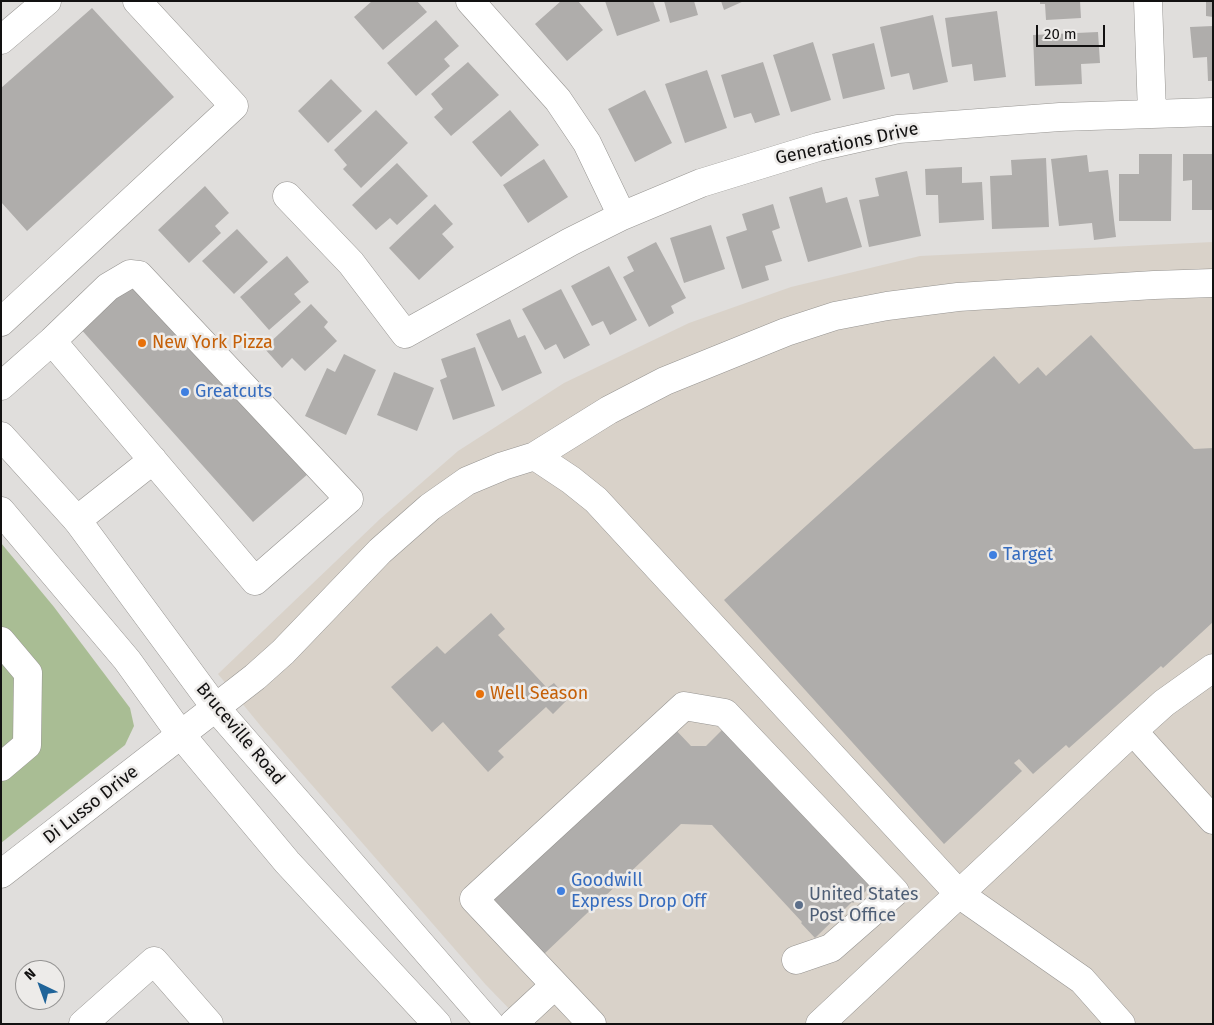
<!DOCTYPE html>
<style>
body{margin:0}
#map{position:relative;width:1214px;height:1025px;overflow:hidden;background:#e0dedc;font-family:"Fira Sans",sans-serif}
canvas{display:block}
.frame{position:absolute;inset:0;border:2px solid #121111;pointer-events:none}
.north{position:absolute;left:15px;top:960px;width:50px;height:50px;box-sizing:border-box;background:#edebe9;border:1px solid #959493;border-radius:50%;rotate:318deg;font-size:14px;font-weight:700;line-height:20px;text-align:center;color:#121111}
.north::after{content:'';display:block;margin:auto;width:18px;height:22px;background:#206499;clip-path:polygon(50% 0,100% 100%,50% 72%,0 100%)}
.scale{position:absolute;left:1036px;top:25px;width:69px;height:22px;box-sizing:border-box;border:2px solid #121111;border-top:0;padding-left:6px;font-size:15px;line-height:18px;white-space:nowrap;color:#121111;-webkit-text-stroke:4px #edebe9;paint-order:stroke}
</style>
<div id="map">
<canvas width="1214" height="1025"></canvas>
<div class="frame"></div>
<div class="north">N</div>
<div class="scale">20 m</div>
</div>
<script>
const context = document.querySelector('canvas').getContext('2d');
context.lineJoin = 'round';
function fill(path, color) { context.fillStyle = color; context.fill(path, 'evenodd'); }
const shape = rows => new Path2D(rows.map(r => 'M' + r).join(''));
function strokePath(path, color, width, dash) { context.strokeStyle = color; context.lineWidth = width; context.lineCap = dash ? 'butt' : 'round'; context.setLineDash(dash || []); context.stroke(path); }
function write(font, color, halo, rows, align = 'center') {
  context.font = font + ' "Fira Sans",sans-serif'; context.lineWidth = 5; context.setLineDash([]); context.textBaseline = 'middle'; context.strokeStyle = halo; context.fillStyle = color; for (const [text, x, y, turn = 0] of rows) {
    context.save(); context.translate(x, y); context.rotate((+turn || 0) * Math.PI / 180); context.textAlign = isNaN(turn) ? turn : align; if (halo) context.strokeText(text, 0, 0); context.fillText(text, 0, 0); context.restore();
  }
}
fill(shape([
 [1213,242,1213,1024,524,1024,486,985,264,730,218,674,380,519,458,451,564,383,689,323,791,287,920,256]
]), '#d9d2c9');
fill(shape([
 [1,543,54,607,130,708,134,726,125,745,1,843]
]), '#a9bd94');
fill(shape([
 [372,1,417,1,427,12,383,50,354,17],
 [561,1,578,1,603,30,567,61,535,24],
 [605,1,653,1,660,21,617,36],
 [664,1,694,1,698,15,670,23],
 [721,1,744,1,724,10],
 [1040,1,1080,1,1081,18,1046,20,1045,4,1040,4],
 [1206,1,1213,1,1213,17,1206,16],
 [92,8,174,97,27,231,1,202,1,88],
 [997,11,1006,77,974,81,972,64,952,67,945,18],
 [933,15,948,82,913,90,909,73,891,77,880,27],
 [436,20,459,46,444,59,450,66,416,96,387,63],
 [1213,26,1213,81,1208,81,1207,57,1193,58,1190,27],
 [1098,32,1100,63,1081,64,1082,84,1035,86,1033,35],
 [813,42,831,100,791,112,773,55],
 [874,43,885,89,843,99,832,54],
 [468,62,499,95,451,136,434,117,443,109,431,94],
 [763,62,780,115,755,123,751,113,734,118,721,75],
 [707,70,727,128,685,143,665,84],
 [331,79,362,111,328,143,298,111],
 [645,90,672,143,635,162,608,109],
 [376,110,408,143,361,188,343,169,347,165,334,150],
 [510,110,539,145,501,177,472,142],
 [1139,154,1172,154,1171,221,1119,221,1119,174,1139,174],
 [1183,154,1213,154,1213,210,1192,210,1192,180,1183,181],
 [1087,155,1089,172,1108,170,1116,237,1094,240,1092,223,1059,226,1051,159],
 [1046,158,1049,227,992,229,990,176,1012,175,1011,160],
 [544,159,568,197,528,223,503,185],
 [397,163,428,196,397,225,390,218,376,230,352,205],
 [962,167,962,183,982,182,984,220,939,223,938,195,926,195,925,169],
 [907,171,921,236,869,247,859,200,879,196,875,178],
 [205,186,229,213,215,226,221,233,189,263,158,230],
 [822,187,826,203,847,197,862,247,808,262,789,197],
 [435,204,453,224,442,234,454,247,419,280,389,248],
 [773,204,780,228,772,231,782,261,765,266,769,280,742,289,726,237,747,230,742,214],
 [711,225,725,269,684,283,670,238],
 [237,229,268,262,234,294,202,261],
 [656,242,686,298,671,306,674,313,649,327,623,277,634,271,627,257],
 [287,256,309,282,294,294,301,302,269,330,240,297],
 [609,266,637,320,610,335,603,321,592,326,571,286],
 [135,280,309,473,253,522,79,327],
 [561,289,590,345,564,359,556,344,545,350,522,309],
 [311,304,328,322,324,327,337,341,305,371,292,358,282,368,264,348],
 [510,319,518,338,525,335,542,373,502,391,476,334],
 [1091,335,1194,449,1213,448,1213,622,1163,668,1161,666,1069,748,1066,745,1033,774,1019,759,1014,763,1022,771,944,844,724,600,994,356,1019,384,1038,367,1046,376],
 [475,347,495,406,453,420,440,380,447,377,441,359],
 [344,354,376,370,346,435,305,416,327,368,335,372],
 [394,372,434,388,417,431,377,415],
 [491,613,505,629,498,635,547,688,554,683,568,699,553,714,546,707,498,751,504,757,488,772,443,722,432,732,391,687,437,646,445,654],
 [673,727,691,746,706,746,724,728,871,884,866,888,867,890,853,903,852,902,815,938,801,923,802,922,712,825,681,824,544,954,492,897]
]), '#afadab');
const minor = shape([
 [470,1,558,100,587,143,622,216],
 [1148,1,1152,113],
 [1,40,47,1],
 [287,196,351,263,405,334,570,242,622,216,701,183,818,147,898,129,1060,117,1213,112],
 [1,322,234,106,137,1],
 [1,386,52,341,108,287,130,274,139,275,349,499,255,581,52,341],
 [535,456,571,480,596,500,959,894,1082,980,1121,1024],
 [77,520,153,460],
 [1,641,28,673,27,745,1,767],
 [1133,731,1213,820],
 [1,874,255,677,283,652,380,551,430,507,467,481,503,466,535,456,609,410,665,381,786,332,835,316,887,306,958,297,1154,285,1213,283],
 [83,1024,154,961,209,1024],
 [513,1024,555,985],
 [592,1024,474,899,684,706,725,713,895,892,831,948,796,960],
 [820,1024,1133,731,1164,703,1213,668]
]);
const major = shape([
 [1,436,77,520,215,707,490,1024],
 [1,511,127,660,181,735,287,862,437,1024]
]);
strokePath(minor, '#969491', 29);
strokePath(major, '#969491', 29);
strokePath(minor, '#fff', 28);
strokePath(major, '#fff', 28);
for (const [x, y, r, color] of [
 [142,343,5,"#e8710a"],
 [185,392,5,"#3f7fe0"],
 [993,555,5,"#3f7fe0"],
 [480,694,5,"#e8710a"],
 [561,891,5,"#3f7fe0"],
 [799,905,5,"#5c6f8a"]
]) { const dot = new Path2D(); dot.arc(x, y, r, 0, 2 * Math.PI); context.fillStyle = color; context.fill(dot); strokePath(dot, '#edebe9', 2); }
write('18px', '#121111', '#edebe9', [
 ["Generations Drive",847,144,-12],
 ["Bruceville Road",240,734,50],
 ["Di Lusso Drive",91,805,-38]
]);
write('18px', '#c56008', '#edebe9', [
 ["New York Pizza",152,343],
 ["Well Season",490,694]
], 'left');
write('18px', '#366cbe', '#edebe9', [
 ["Greatcuts",195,392],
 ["Target",1003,555],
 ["Goodwill",571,881],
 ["Express Drop Off",571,902]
], 'left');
write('18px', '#4e5e75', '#edebe9', [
 ["United States",809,895],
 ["Post Office",809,916]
], 'left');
</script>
